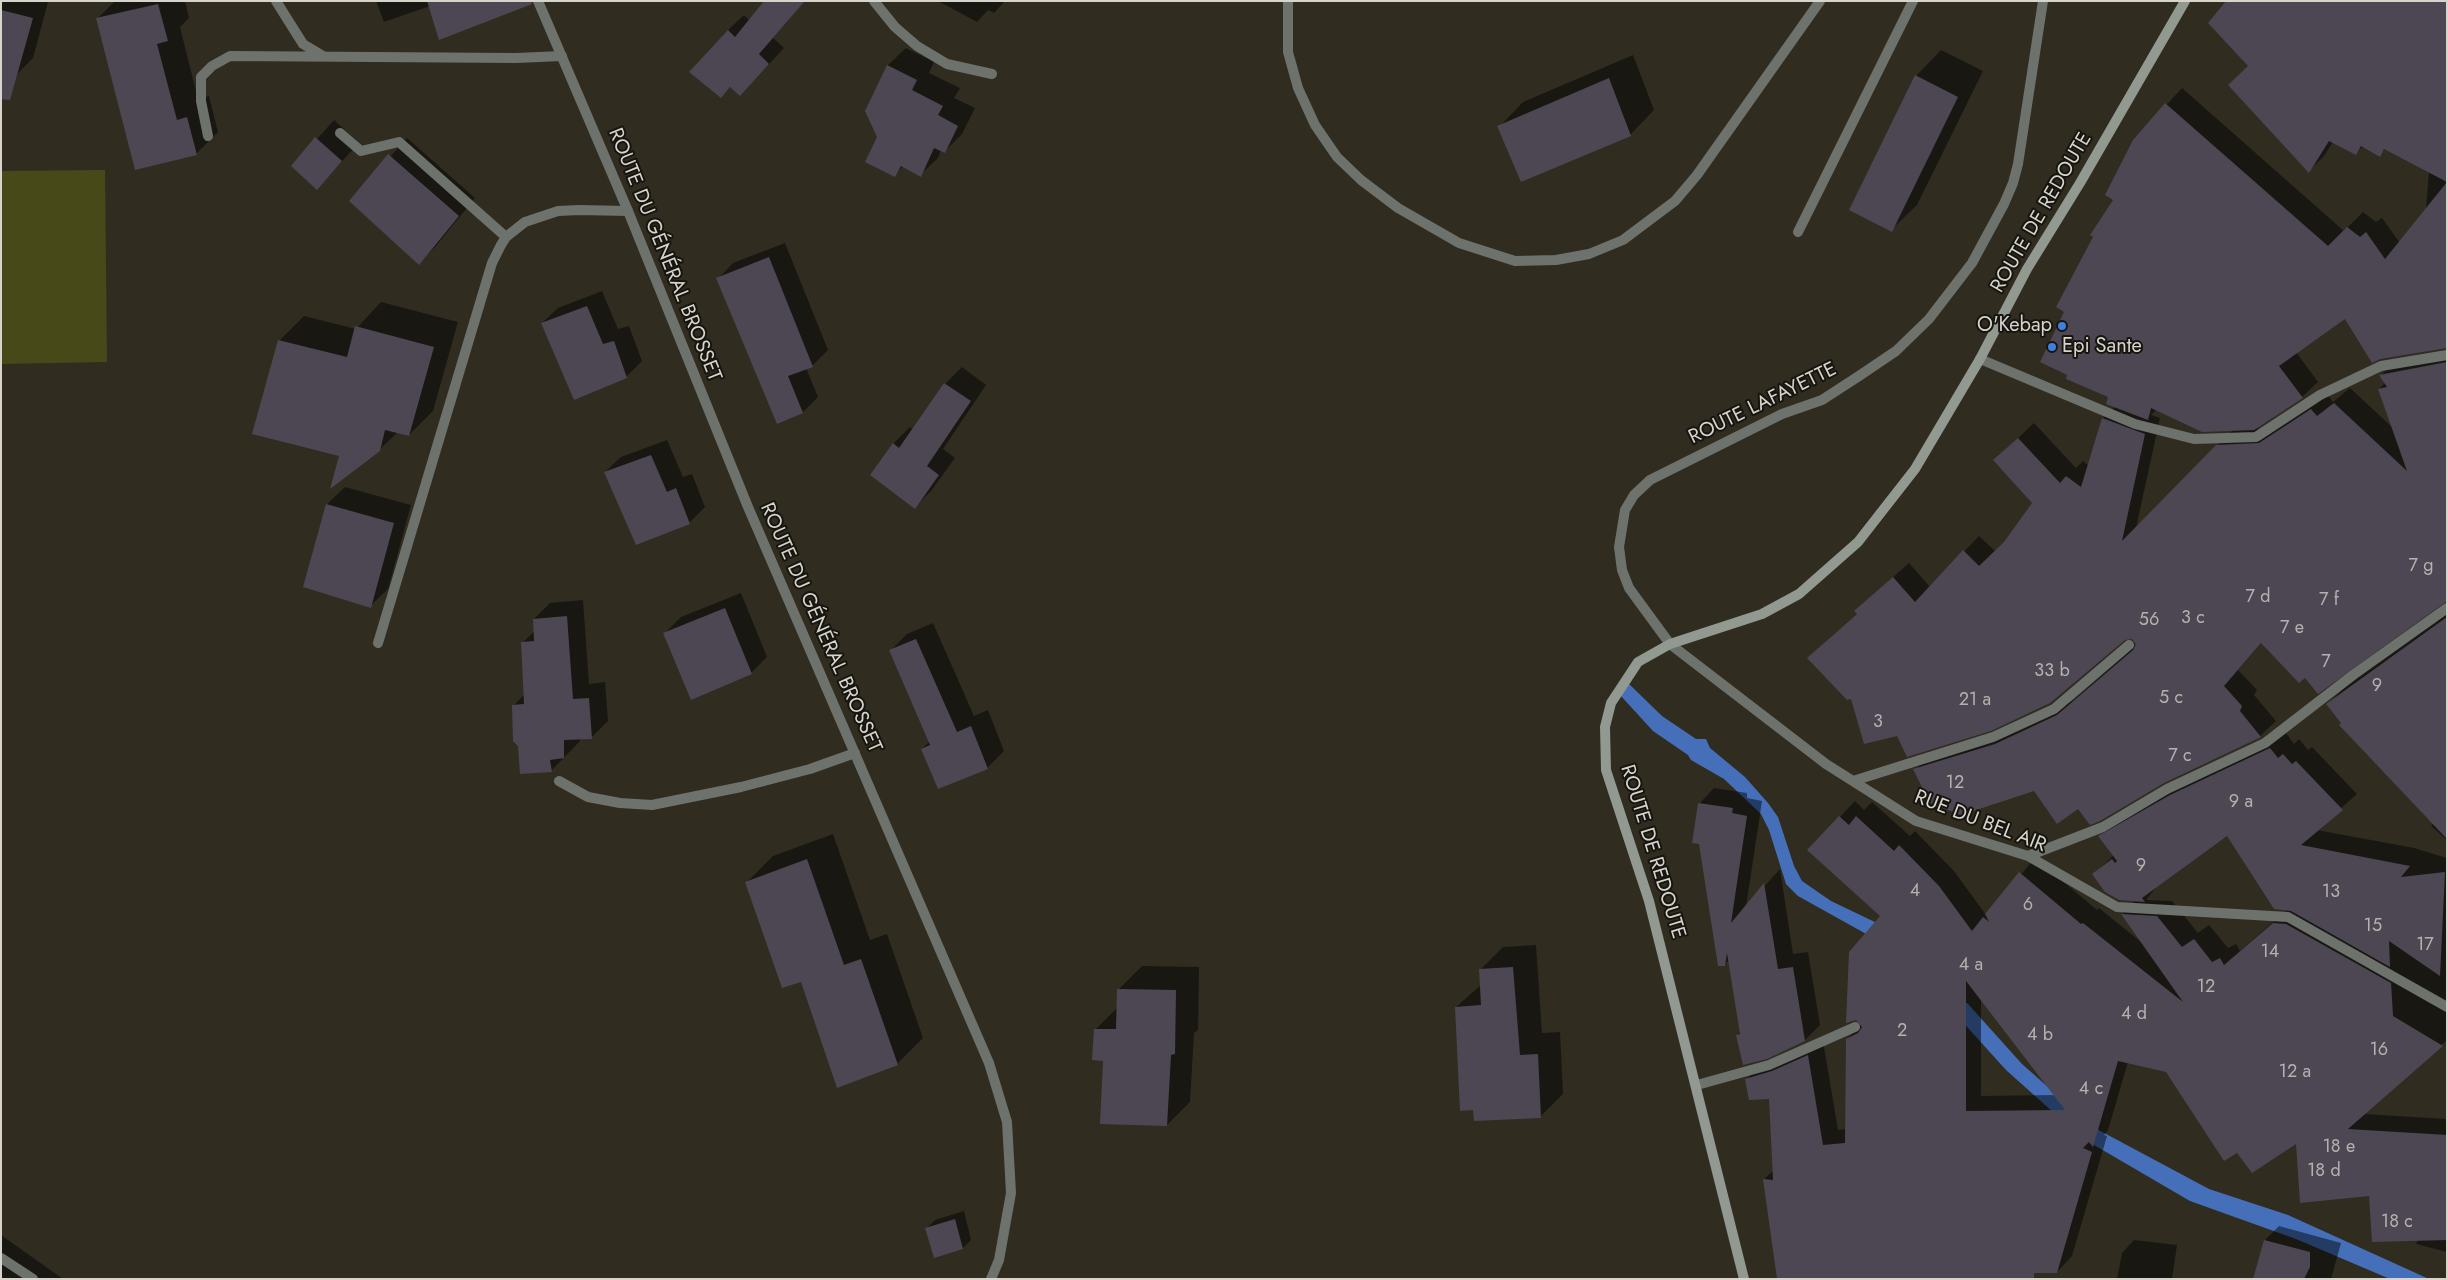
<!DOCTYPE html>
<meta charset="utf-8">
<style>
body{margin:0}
#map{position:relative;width:2448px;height:1280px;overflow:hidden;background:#302c20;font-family:Jost,sans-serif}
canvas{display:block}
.frame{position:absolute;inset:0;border:2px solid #d7d4cc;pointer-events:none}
</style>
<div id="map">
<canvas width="2448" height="1280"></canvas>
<div class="frame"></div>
</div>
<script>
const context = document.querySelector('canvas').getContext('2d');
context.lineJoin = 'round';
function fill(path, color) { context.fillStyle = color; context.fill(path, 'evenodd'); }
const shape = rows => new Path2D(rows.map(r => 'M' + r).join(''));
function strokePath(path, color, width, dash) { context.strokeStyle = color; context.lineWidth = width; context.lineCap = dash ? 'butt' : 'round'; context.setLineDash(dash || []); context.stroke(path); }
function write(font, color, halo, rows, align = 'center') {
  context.font = font + ' Jost,sans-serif'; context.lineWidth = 4; context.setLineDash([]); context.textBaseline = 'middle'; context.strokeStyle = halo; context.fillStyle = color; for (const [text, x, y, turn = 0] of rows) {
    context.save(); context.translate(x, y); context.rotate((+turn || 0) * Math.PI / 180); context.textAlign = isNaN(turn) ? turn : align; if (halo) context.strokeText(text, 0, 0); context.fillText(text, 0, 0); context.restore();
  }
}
fill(shape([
 [105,170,107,362,1,364,1,171]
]), '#474918');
fill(shape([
 [1627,682,1662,716,1696,739,1706,739,1710,748,1745,777,1768,803,1778,817,1794,866,1802,881,1831,901,1879,924,1922,965,1968,1004,2022,1064,2093,1127,2209,1189,2288,1215,2429,1279,2390,1279,2296,1239,2190,1201,2082,1138,2006,1070,1959,1018,1868,935,1798,896,1786,884,1769,830,1761,814,1724,779,1691,760,1688,755,1653,731,1620,695]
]), '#4570b9');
fill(shape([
 [1,1,48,2,33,58,17,74,1,70],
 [115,1,185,1,189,18,180,27,198,99,209,96,218,132,196,154,97,19],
 [376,1,505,1,430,6,384,22],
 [766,1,805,1,773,38,784,48,756,78,731,86,721,97,728,30,744,15,750,21],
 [938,1,1005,1,994,13,988,10,977,22],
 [2447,1,2447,348,2345,317,2296,352,2318,382,2302,397,2253,429,2276,428,2327,394,2333,402,2350,388,2393,428,2379,389,2385,383,2381,375,2396,360,2447,350,2447,601,2305,677,2262,642,2238,670,2257,690,2254,695,2276,721,2260,736,2079,807,2035,790,1915,770,1930,754,2012,729,2074,700,2137,644,2132,637,2124,639,1897,734,1852,697,1824,643,1858,613,1856,611,1872,596,1909,563,1930,587,1979,536,1996,552,2004,543,2034,503,1995,460,2034,423,2076,468,2083,461,2089,466,2103,418,2115,407,2065,311,2115,200,2134,140,2182,88,2344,231,2363,212,2376,222,2382,218,2400,243,2426,209,2429,171,2386,148,2379,155,2363,146,2355,154,2333,142,2324,156,2309,171,2230,85],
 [2157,409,2233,430,2136,528,2160,418,2151,415],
 [906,48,934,62,929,73,960,88,954,98,975,108,962,134,944,152,941,150,938,158,920,175,903,166,895,175,866,111,888,65],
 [1941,50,1983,71,1917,205,1891,230,1916,76],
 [1633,55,1654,110,1630,135,1499,127,1523,102],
 [334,120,359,143,317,188,293,166],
 [407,138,475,198,436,246,419,263,350,201],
 [785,243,828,350,812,366,806,368,818,397,803,412,718,279,733,263],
 [602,291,618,329,629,326,642,361,626,377,542,323,558,308],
 [381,302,458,322,433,411,409,435,398,432,379,450,340,455,279,341,304,316,356,329],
 [962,367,986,385,943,449,955,458,931,491,915,507,871,475,894,443,910,427,913,430,945,384],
 [667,440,683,477,692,474,705,507,689,523,605,472,621,457],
 [345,487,411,505,388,589,370,606,327,504],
 [741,593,767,657,751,673,665,633,681,617],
 [583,600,589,684,605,682,608,721,592,737,580,738,580,741,551,771,513,706,525,694,522,643,535,631,534,619,550,603],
 [2447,614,2447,840,2431,826,2434,823,2328,704,2343,689],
 [933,623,974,716,988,710,1004,751,987,768,922,749,930,741,891,650,907,634],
 [2286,733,2294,744,2299,739,2308,750,2312,747,2357,794,2317,830,2414,848,2447,858,2447,1040,2363,1114,2447,1119,2447,1252,2416,1244,2418,1240,2370,1195,2297,1142,2237,1151,2166,1071,2128,1062,2108,1130,2104,1135,2107,1136,2072,1256,2057,1272,1777,1269,1764,1179,1774,1170,1770,1097,1747,1079,1762,1064,1823,1041,1838,1130,1846,1129,1847,1039,1861,1025,1882,916,1840,817,1855,801,1864,810,1872,802,1910,836,1915,831,1954,871,1986,915,2035,858,2097,910,2099,908,2141,942,2122,914,2136,900,2094,874,2114,855,2100,836,2115,821],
 [2227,834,2288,909,2240,951,2236,944,2228,948,2209,925,2198,933,2172,901,2146,900,2159,884],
 [1981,999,2055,1095,1981,1096],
 [1714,788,1747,793,1747,798,1762,801,1746,907,1780,869,1793,954,1808,952,1820,1025,1805,1040,1737,1035,1741,1032,1729,960,1724,965,1699,804],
 [833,834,870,940,887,934,923,1038,897,1064,802,981,747,882,773,856],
 [1536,945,1542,1033,1560,1032,1563,1094,1540,1117,1456,1007,1481,985,1480,970,1503,947],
 [1142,966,1199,967,1198,1030,1194,1033,1190,1102,1167,1125,1104,1059,1095,1030,1118,1007,1119,989],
 [964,1211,971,1240,963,1248,926,1229,935,1220],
 [2279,1226,2341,1243,2331,1279,2254,1279,2265,1240],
 [1,1235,63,1279,1,1279],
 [2134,1240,2177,1245,2172,1279,2117,1279,2122,1253]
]), '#0007');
fill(shape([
 [427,1,531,1,532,4,439,40],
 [764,1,805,1,759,54,769,64,740,96,730,87,721,98,689,72,728,30,735,37],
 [2226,1,2447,1,2447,348,2380,359,2372,363,2345,319,2279,366,2303,398,2254,430,2202,432,2151,408,2148,420,2106,404,2108,397,2066,379,2067,375,2040,362,2064,312,2056,307,2093,237,2090,235,2113,200,2105,195,2133,140,2165,103,2328,246,2347,227,2360,237,2366,232,2385,259,2447,182,2384,149,2380,157,2361,146,2356,155,2329,141,2309,173,2228,85,2248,66,2208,23],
 [158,4,168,41,157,44,177,120,187,117,197,155,135,170,96,18],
 [1,10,33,18,10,100,1,99],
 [887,65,917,80,912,90,943,106,938,115,958,126,945,153,934,148,921,177,901,166,895,177,865,162,877,137,865,111],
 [1915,75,1958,97,1892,232,1849,210],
 [1609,78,1631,136,1521,182,1497,126],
 [315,137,342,161,317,190,291,166],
 [388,154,459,216,419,265,349,201],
 [769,257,813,367,788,376,803,413,777,424,716,278],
 [587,306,603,344,614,341,627,378,574,400,541,323],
 [355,326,434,347,409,436,385,430,380,451,330,489,339,456,252,434,278,340,347,357],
 [2447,362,2447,601,2318,694,2305,678,2299,683,2261,643,2224,686,2242,706,2240,711,2261,737,2164,783,2100,821,2090,825,2078,809,2057,824,2034,791,1961,815,1930,803,1913,769,1995,744,2057,715,2133,650,2136,644,2132,639,2125,640,2050,703,1991,731,1907,757,1897,736,1864,744,1851,699,1847,700,1807,658,1857,614,1854,611,1893,577,1915,602,1963,550,1979,566,2004,542,2032,503,1993,460,2018,438,2060,483,2066,476,2081,487,2102,418,2145,434,2122,541,2216,445,2259,443,2311,409,2317,416,2334,403,2407,471,2378,389,2387,387,2379,375],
 [944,383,971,401,927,466,939,475,915,509,870,475,893,443,899,448],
 [651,455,667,492,676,488,690,524,636,545,604,472],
 [326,504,394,523,371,608,303,587],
 [725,608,752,674,691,700,663,633],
 [567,616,573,699,589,698,592,739,564,740,564,758,550,760,552,772,520,774,518,746,513,741,512,705,524,704,521,642,534,641,533,619],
 [2447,617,2447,839,2339,725,2341,723,2326,704],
 [916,639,957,732,971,726,988,769,938,789,921,749,930,745,889,650],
 [2270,748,2278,758,2283,754,2292,764,2296,761,2343,810,2301,845,2410,866,2401,877,2445,872,2440,976,2389,941,2390,967,2291,911,2274,909,2227,836,2142,898,2145,902,2119,900,2105,892,2092,874,2112,859,2115,863,2117,861,2098,836,2170,795],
 [1698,803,1733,808,1732,813,1747,816,1731,923,1764,883,1778,969,1793,967,1805,1041,1767,1059,1743,1065,1736,1035,1740,1034,1727,953,1725,966,1718,966,1699,844,1692,843],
 [1839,816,1849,825,1856,816,1894,851,1899,845,1939,886,1972,931,1983,917,1989,922,1985,914,2019,872,2081,924,2083,923,2183,1002,2121,914,2157,916,2182,947,2194,939,2212,962,2220,958,2224,965,2273,923,2286,924,2391,983,2393,1016,2443,1046,2348,1129,2447,1135,2447,1240,2372,1242,2369,1196,2300,1203,2296,1144,2252,1173,2237,1153,2224,1161,2166,1072,2118,1061,2093,1147,2089,1142,2083,1148,2092,1152,2057,1273,2034,1273,2034,1279,1777,1279,1763,1179,1773,1180,1769,1099,1749,1100,1745,1079,1772,1071,1808,1055,1823,1145,1845,1143,1846,1039,1858,1033,1862,1027,1856,1020,1846,1023,1849,952,1880,916,1807,850],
 [1966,981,2065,1110,1966,1111],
 [807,859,844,965,861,959,898,1065,837,1088,801,982,782,988,745,882],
 [1513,967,1520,1055,1538,1054,1541,1118,1474,1121,1473,1110,1460,1111,1455,1007,1481,1005,1479,969],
 [1117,989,1176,990,1175,1054,1171,1055,1167,1126,1100,1124,1103,1061,1092,1060,1094,1029,1116,1029],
 [955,1219,963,1249,934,1258,925,1228],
 [2264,1240,2310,1252,2310,1267,2304,1279,2253,1279]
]), '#4d4753');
strokePath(shape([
 [276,1,303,44,323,56],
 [340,133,361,151,399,142,506,237],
 [208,136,201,101,201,77,212,66,230,56,516,58,562,56],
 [1798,232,1913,1],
 [378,643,492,263,501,245,506,237,525,222,558,211,579,210,628,211],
 [559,781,588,797,620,803,652,805,741,787,810,769,855,753],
 [1,1258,33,1279]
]), '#6d726c', 10);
strokePath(shape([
 [538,1,628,211,748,507,989,1063,1007,1122,1011,1193,999,1260,991,1279],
 [874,1,895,27,917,46,947,64,992,74],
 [1288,1,1288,52,1298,88,1315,125,1337,157,1361,180,1398,208,1459,243,1515,261,1556,260,1589,254,1623,240,1675,201,1697,175,1820,1],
 [2043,1,2018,164,2013,183,2004,204,1972,263,1929,319,1896,351,1859,376,1822,400,1782,414,1650,480,1634,495,1625,510,1619,547,1622,570,1629,588,1670,644,1826,764,1916,821,2028,856,2117,907,2288,917,2447,1007],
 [1980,359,2135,424,2194,439,2256,437,2320,395,2381,366,2447,355],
 [1853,781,1993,737,2054,709,2129,645],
 [2028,856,2103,827,2167,789,2265,743,2353,675,2447,608],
 [1697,1085,1769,1065,1855,1027]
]), '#6d726c', 10);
strokePath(shape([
 [1744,1279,1649,901,1606,770,1605,727,1611,703,1638,662,1670,644,1762,614,1799,594,1858,542,1915,469,1980,359,2027,269,2080,183,2185,1]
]), '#919990', 10);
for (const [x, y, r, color] of [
 [2062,326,5,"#3f7fe0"],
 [2052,347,5,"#3f7fe0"]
]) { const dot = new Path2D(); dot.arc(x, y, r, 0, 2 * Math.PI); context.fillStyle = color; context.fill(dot); strokePath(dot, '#16150f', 2); }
write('18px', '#b4b1ae', null, [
 ["7 g",2421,567],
 ["7 d",2258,598],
 ["7 f",2329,601],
 ["3 c",2193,619],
 ["56",2149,621],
 ["7 e",2292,629],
 ["7",2326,663],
 ["33 b",2052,672],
 ["9",2377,687],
 ["5 c",2171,699],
 ["21 a",1975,701],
 ["3",1878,723],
 ["7 c",2180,757],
 ["12",1955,784],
 ["9 a",2241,803],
 ["9",2141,867],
 ["4",1915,892],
 ["13",2331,893],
 ["6",2028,906],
 ["15",2373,927],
 ["17",2425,946],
 ["14",2270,953],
 ["4 a",1971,966],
 ["12",2206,988],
 ["4 d",2134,1015],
 ["2",1902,1032],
 ["4 b",2040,1036],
 ["16",2379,1051],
 ["12 a",2295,1073],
 ["4 c",2091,1090],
 ["18 e",2339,1148],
 ["18 d",2324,1172],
 ["18 c",2397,1223]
]);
write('20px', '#d7d4cc', '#16150f', [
 ["ROUTE DE REDOUTE",2042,213,-60],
 ["ROUTE DU GÉNÉRAL BROSSET",664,255,68],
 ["ROUTE LAFAYETTE",1763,404,-26],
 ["ROUTE DU GÉNÉRAL BROSSET",820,628,66],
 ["RUE DU BEL AIR",1980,822,21],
 ["ROUTE DE REDOUTE",1652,852,73]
]);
write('20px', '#d7d4cc', '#16150f', [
 ["O'Kebap",2052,326],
 ["Epi Sante",2062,347,"left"]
], 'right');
</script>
